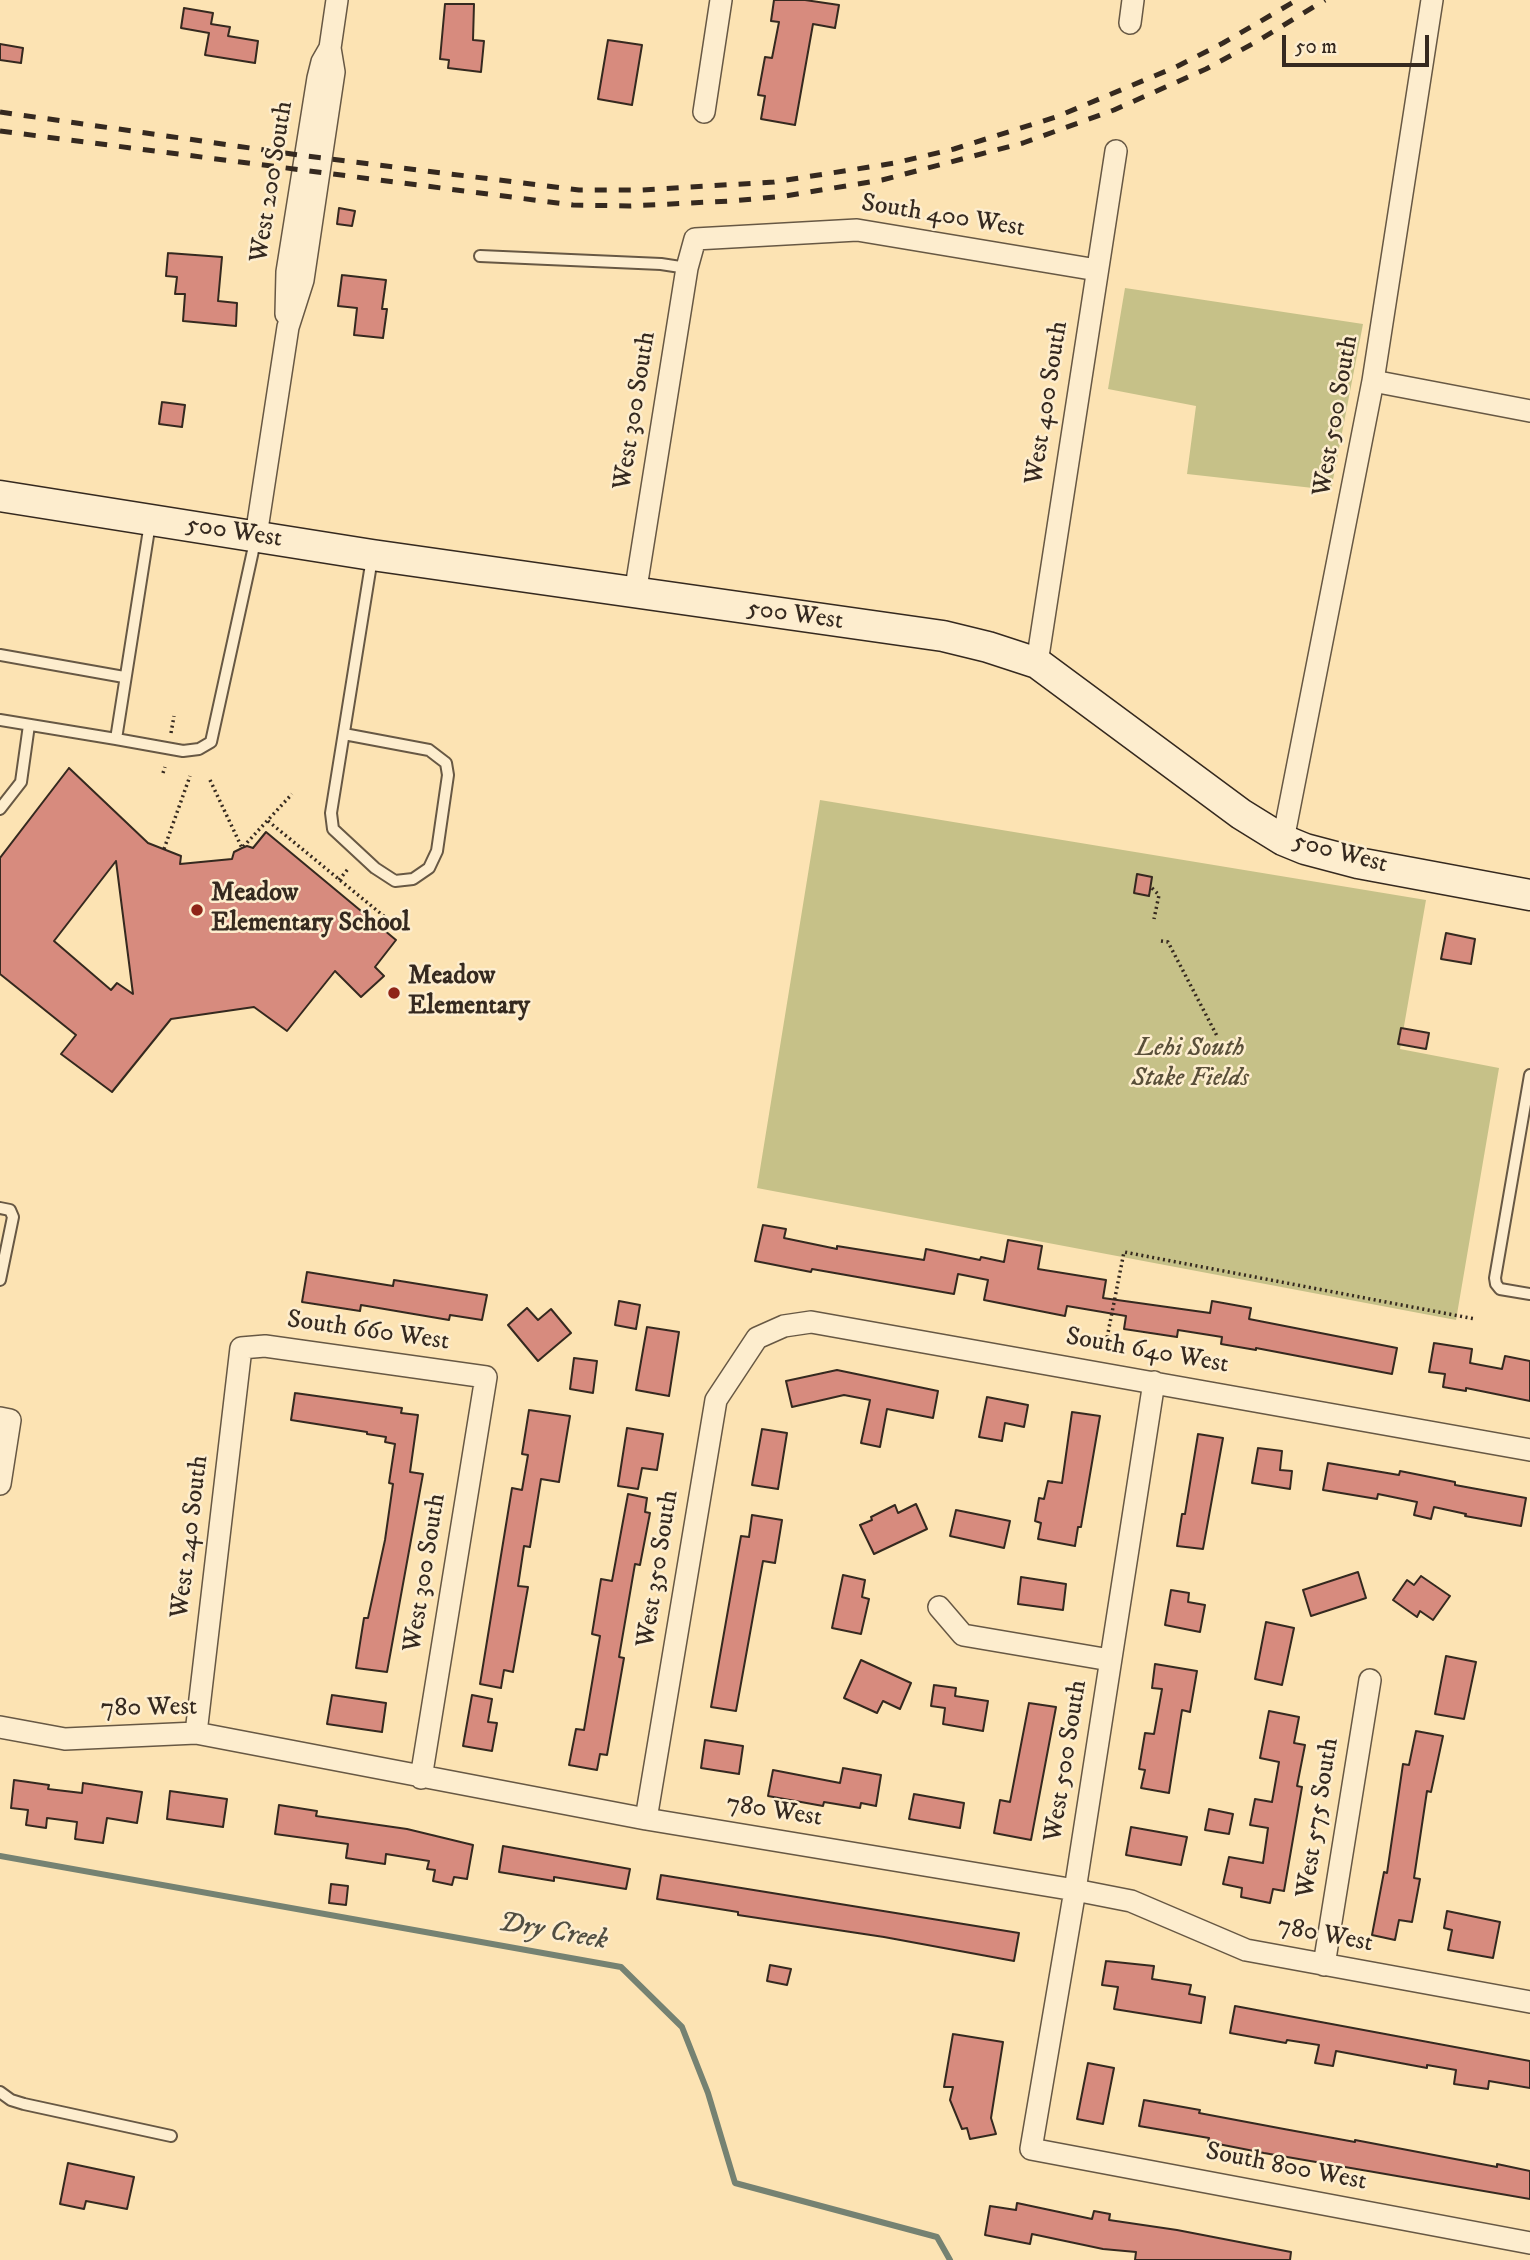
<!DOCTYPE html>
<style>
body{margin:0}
#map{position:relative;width:1530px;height:2260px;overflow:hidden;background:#fce3b3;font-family:"IM FELL DW Pica",serif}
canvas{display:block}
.scale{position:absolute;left:1282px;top:35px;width:147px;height:32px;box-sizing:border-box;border:4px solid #35291f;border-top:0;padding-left:9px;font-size:21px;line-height:24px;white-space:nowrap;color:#35291f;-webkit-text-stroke:5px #fdedce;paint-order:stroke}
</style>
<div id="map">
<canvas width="1530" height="2260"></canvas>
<div class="scale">50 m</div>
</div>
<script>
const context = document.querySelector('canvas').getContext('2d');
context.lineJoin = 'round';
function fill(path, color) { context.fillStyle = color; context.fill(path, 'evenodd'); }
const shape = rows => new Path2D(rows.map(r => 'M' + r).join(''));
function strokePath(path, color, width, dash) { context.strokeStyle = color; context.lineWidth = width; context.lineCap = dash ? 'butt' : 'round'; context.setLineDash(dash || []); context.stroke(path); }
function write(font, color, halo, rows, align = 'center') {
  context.font = font + ' "IM FELL DW Pica",serif'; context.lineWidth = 5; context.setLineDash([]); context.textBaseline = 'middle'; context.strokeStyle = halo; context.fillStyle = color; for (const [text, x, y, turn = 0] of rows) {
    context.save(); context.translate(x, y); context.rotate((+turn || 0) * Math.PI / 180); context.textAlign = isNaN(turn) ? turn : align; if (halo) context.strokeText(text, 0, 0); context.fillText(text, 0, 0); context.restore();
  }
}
fill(shape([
 [1125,288,1363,324,1331,490,1187,474,1196,406,1108,389],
 [820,800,1426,900,1400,1049,1499,1068,1456,1320,757,1188]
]), '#c6c188');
strokePath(shape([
 [0,1856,621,1967,682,2027,708,2093,735,2183,937,2237,950,2260]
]), '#758272', 6);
const building = shape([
 [774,0,805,0,839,5,835,28,813,24,795,125,761,119,765,96,758,95,765,57,772,58,779,22,771,21,774,0],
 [445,4,474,4,473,40,484,41,481,72,448,68,449,60,440,59,445,4],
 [184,8,213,13,211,24,230,27,228,36,258,41,255,63,205,55,209,33,181,28,184,8],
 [608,40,642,45,632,105,598,99,608,40],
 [0,44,23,48,21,63,0,60,0,44],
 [339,208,355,211,352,226,337,224,339,208],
 [168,253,222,257,218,301,237,303,236,326,183,321,185,294,175,294,177,277,166,276,168,253],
 [342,275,386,280,382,309,387,309,383,338,354,335,357,308,338,306,342,275],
 [162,402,185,405,182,427,159,424,162,402],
 [69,768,148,843,181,856,180,864,232,859,234,852,242,848,247,846,253,848,266,832,396,940,375,967,384,976,361,997,335,971,287,1031,254,1007,171,1019,112,1092,61,1054,76,1035,0,974,0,858,69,768],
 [116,861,133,994,117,983,111,990,54,941,116,861],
 [1137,874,1152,877,1149,896,1134,893,1137,874],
 [1446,933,1475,939,1471,964,1441,959,1446,933],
 [1401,1028,1429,1033,1426,1049,1398,1044,1401,1028],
 [763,1225,786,1229,784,1238,837,1249,837,1246,924,1260,926,1249,980,1260,981,1257,1004,1262,1008,1240,1042,1246,1038,1269,1106,1280,1103,1298,1210,1313,1212,1301,1251,1308,1249,1319,1397,1348,1392,1374,1256,1348,1256,1350,1221,1344,1222,1337,1178,1330,1177,1337,1124,1329,1126,1316,1067,1306,1065,1316,984,1300,988,1280,958,1274,954,1294,812,1269,811,1272,755,1261,763,1225],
 [307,1272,393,1286,394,1280,487,1295,482,1320,450,1315,449,1320,361,1305,360,1311,302,1302,307,1272],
 [619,1301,640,1305,636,1329,615,1325,619,1301],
 [527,1308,538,1320,551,1309,571,1333,538,1361,508,1325,527,1308],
 [647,1327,679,1332,669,1396,636,1390,647,1327],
 [1434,1343,1472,1349,1470,1363,1502,1369,1505,1356,1530,1361,1530,1401,1466,1388,1466,1391,1443,1387,1445,1374,1429,1372,1434,1343],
 [574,1358,597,1361,593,1393,570,1389,574,1358],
 [837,1370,938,1391,933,1418,887,1409,880,1447,861,1443,870,1400,844,1395,792,1407,786,1381,837,1370],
 [295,1393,402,1408,401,1413,418,1415,410,1472,423,1474,387,1672,356,1668,364,1618,368,1618,385,1540,393,1484,389,1483,395,1444,385,1442,386,1437,367,1434,367,1432,291,1420,295,1393],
 [987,1397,1028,1405,1024,1427,1005,1423,1002,1441,979,1437,987,1397],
 [529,1410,570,1416,559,1482,541,1479,530,1547,524,1546,518,1586,528,1587,513,1672,504,1670,501,1688,480,1684,512,1488,522,1490,528,1455,522,1454,529,1410],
 [1072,1412,1100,1416,1081,1527,1078,1527,1075,1546,1038,1539,1041,1523,1035,1521,1039,1498,1044,1499,1048,1481,1062,1483,1072,1412],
 [627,1428,663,1434,657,1470,642,1468,638,1489,618,1486,627,1428],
 [762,1429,787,1433,778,1489,752,1485,762,1429],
 [1198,1434,1223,1438,1203,1549,1177,1546,1182,1514,1185,1514,1198,1434],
 [1258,1448,1282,1451,1280,1470,1292,1471,1290,1489,1252,1483,1258,1448],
 [1328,1463,1399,1475,1400,1471,1455,1482,1455,1485,1526,1498,1521,1526,1465,1516,1466,1514,1434,1507,1431,1519,1414,1515,1417,1502,1378,1494,1377,1499,1323,1490,1328,1463],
 [628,1494,647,1498,645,1512,650,1513,640,1565,635,1564,619,1657,624,1658,607,1755,600,1754,597,1770,569,1765,576,1729,584,1730,600,1636,592,1634,601,1579,612,1581,628,1494],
 [916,1504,927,1529,874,1554,860,1525,872,1520,871,1517,895,1505,898,1513,916,1504],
 [956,1510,1010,1521,1004,1548,950,1536,956,1510],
 [752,1515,782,1520,775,1563,763,1561,736,1711,711,1707,741,1536,749,1537,752,1515],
 [1358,1572,1366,1598,1311,1616,1303,1590,1358,1572],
 [843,1575,865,1580,862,1597,869,1599,861,1634,832,1628,843,1575],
 [1421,1576,1450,1596,1433,1620,1420,1611,1417,1617,1393,1600,1407,1580,1414,1585,1421,1576],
 [1021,1577,1066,1584,1063,1610,1018,1604,1021,1577],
 [1171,1590,1189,1593,1188,1602,1205,1605,1200,1632,1165,1625,1171,1590],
 [1266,1622,1294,1628,1282,1685,1255,1679,1266,1622],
 [1446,1656,1476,1662,1464,1719,1435,1714,1446,1656],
 [861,1660,911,1683,900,1709,883,1701,877,1713,844,1698,861,1660],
 [1155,1664,1197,1671,1190,1712,1182,1710,1169,1793,1141,1788,1145,1770,1139,1769,1145,1733,1154,1734,1162,1689,1152,1688,1155,1664],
 [934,1685,956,1688,955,1696,988,1701,983,1731,943,1724,945,1708,931,1706,934,1685],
 [332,1695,386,1703,382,1732,327,1724,332,1695],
 [472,1695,492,1699,488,1722,497,1723,492,1751,463,1746,472,1695],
 [1029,1703,1056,1707,1031,1840,994,1833,1000,1800,1010,1802,1029,1703],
 [1269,1711,1299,1717,1294,1743,1305,1745,1297,1786,1302,1787,1284,1891,1273,1889,1270,1903,1241,1897,1242,1888,1223,1884,1229,1857,1263,1863,1268,1828,1250,1825,1255,1799,1272,1802,1279,1762,1260,1758,1269,1711],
 [1416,1731,1443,1736,1431,1792,1427,1791,1414,1878,1420,1879,1412,1922,1399,1920,1395,1940,1372,1935,1384,1872,1387,1873,1403,1764,1409,1765,1416,1731],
 [705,1740,743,1746,739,1774,701,1768,705,1740],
 [843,1768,881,1775,876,1806,861,1803,860,1808,824,1802,823,1806,768,1796,773,1770,840,1783,843,1768],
 [14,1780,49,1785,48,1789,82,1793,83,1783,142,1792,137,1823,107,1818,103,1843,75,1839,77,1822,47,1818,46,1828,26,1825,28,1810,11,1808,14,1780],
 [170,1791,227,1799,223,1827,167,1819,170,1791],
 [914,1794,964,1803,960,1828,909,1819,914,1794],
 [279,1805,317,1811,316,1816,407,1829,473,1845,467,1879,454,1877,452,1885,433,1881,435,1870,427,1869,429,1861,386,1854,385,1864,346,1858,348,1844,275,1834,279,1805],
 [1209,1809,1233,1814,1229,1834,1205,1830,1209,1809],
 [1131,1827,1187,1837,1181,1865,1126,1855,1131,1827],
 [503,1846,630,1869,626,1889,554,1877,554,1881,499,1872,503,1846],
 [661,1875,1019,1933,1014,1961,884,1937,738,1915,738,1912,657,1899,661,1875],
 [331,1884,348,1886,346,1905,329,1903,331,1884],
 [1447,1911,1500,1922,1493,1958,1448,1950,1452,1930,1444,1928,1447,1911],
 [1106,1961,1154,1966,1152,1979,1191,1985,1189,1994,1205,1997,1201,2023,1114,2009,1118,1987,1102,1985,1106,1961],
 [770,1965,791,1969,787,1985,767,1981,770,1965],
 [1235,2006,1530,2061,1530,2088,1489,2081,1488,2089,1454,2084,1456,2070,1427,2065,1427,2068,1336,2051,1333,2066,1315,2063,1319,2045,1287,2040,1286,2043,1230,2033,1235,2006],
 [953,2034,1003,2042,991,2118,996,2134,970,2139,967,2128,962,2129,950,2100,953,2087,944,2087,953,2034],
 [1088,2063,1114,2068,1103,2124,1077,2119,1088,2063],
 [1144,2100,1200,2110,1199,2113,1284,2129,1355,2142,1355,2140,1497,2167,1497,2164,1530,2171,1530,2199,1264,2153,1208,2142,1209,2138,1139,2126,1144,2100],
 [68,2163,134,2177,127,2209,86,2201,84,2209,60,2204,68,2163],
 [1017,2203,1092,2219,1094,2211,1110,2214,1109,2220,1177,2230,1291,2252,1290,2260,1135,2260,1136,2252,1103,2249,1032,2234,1030,2244,985,2235,990,2206,1016,2210,1017,2203]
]);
fill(building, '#d78b7e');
strokePath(building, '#35291f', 2);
const lane = shape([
 [480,256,661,264,687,268],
 [150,523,116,739,183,751,199,749,211,742,256,537],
 [0,655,124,677],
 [0,720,116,739],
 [344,734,429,750,446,763,448,775,437,851,429,868,413,879,395,881,375,868,333,829,331,813,372,558],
 [0,809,21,782,29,725],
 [1530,1075,1495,1278,1496,1284,1500,1289,1530,1294],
 [0,1208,10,1210,13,1217,0,1280],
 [0,2092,11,2100,24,2104,171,2136]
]);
const street = shape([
 [1130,23,1133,0],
 [704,112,721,0],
 [286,314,287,272,318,78,322,62,330,48],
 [1373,381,1530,411],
 [256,536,288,327,303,280,319,172,334,72,330,48,337,0],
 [635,594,687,268,695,239,857,230,1097,270],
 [1037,663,1116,151],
 [1283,840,1373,381,1432,0],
 [1154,1382,1075,1890,1031,2149,1530,2243],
 [0,1418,10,1420,0,1484],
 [939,1607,963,1635,1110,1660],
 [0,1727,65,1739,196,1733,646,1819,1075,1890,1131,1901,1246,1950,1530,2002],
 [196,1733,241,1348,265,1346,486,1377,421,1778],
 [646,1819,716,1400,757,1338,784,1326,811,1322,1530,1450],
 [1324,1965,1370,1680]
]);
const secondary = shape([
 [0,496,372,555,943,636,988,647,1037,663,1241,814,1283,840,1305,849,1358,863,1530,895]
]);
strokePath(lane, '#675844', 14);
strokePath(street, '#675844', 24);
strokePath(secondary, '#35291f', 33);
strokePath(shape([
 [171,733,174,716],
 [163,773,165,767],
 [210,780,242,848,292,794],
 [268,821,402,931],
 [164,849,190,776],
 [339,880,348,869],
 [1152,888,1159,895,1154,919],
 [1161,941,1168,942,1217,1036],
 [1105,1348,1124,1252,1475,1319]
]), '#35291f', 3.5, [2, 3.5]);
strokePath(lane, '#fdedce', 10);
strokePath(street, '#fdedce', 21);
strokePath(secondary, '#fdedce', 30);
strokePath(shape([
 [0,112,306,156,579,190,641,190,774,182,895,163,954,149,1056,117,1176,67,1223,43,1297,0],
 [0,131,573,205,629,206,731,201,785,196,882,180,1023,143,1114,110,1206,69,1256,42,1325,0]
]), '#35291f', 5, [12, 12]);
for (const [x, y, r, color] of [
 [197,910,7,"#8f2418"],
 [394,993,7,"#8f2418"]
]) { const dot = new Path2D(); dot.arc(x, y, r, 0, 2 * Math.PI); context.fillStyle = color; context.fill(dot); strokePath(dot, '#fdedce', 2.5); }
write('26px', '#35291f', '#fdedce', [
 ["West 200 South",273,182,-81],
 ["South 400 West",943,217,9],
 ["West 400 South",1048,403,-81],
 ["West 300 South",636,411,-81],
 ["West 500 South",1337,416,-80],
 ["500 West",234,533,9],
 ["500 West",795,616,8],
 ["500 West",1340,854,15],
 ["South 660 West",368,1332,8],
 ["South 640 West",1147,1352,10],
 ["West 240 South",191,1537,-83],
 ["West 350 South",659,1569,-81],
 ["West 300 South",426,1573,-81],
 ["780 West",149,1709,-1],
 ["West 500 South",1067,1761,-81],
 ["780 West",774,1812,9],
 ["West 575 South",1319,1818,-81],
 ["780 West",1325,1936,11],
 ["South 800 West",1286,2168,11]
]);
write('bold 26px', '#35291f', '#fdedce', [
 ["Meadow",211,895],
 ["Elementary School",211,925],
 ["Meadow",408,978],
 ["Elementary",408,1008]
], 'left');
write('italic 26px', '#594f39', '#fdedce', [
 ["Lehi South",1190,1050],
 ["Stake Fields",1190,1080]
]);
write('italic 28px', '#504e42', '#fdedce', [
 ["Dry Creek",553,1933,10]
]);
</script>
